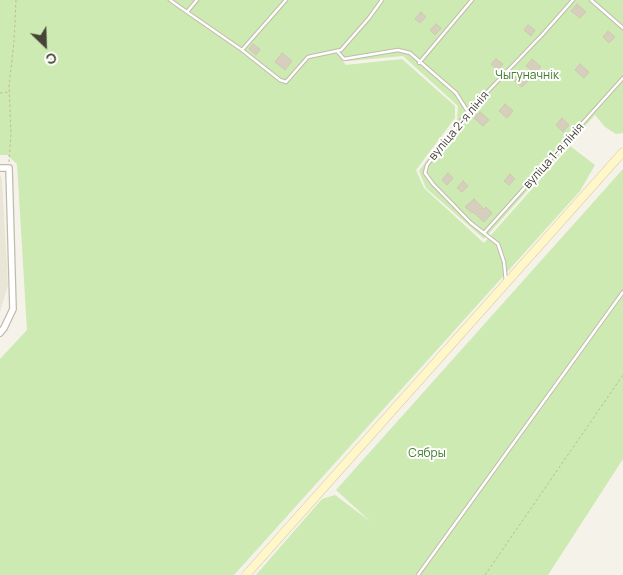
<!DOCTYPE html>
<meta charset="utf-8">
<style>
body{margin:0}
#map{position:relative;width:623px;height:575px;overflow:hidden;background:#f5f2e9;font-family:Manrope,sans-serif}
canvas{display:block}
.north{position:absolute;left:20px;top:20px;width:50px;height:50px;-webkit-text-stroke:4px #fff;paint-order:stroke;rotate:156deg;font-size:14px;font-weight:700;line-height:20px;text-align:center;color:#494337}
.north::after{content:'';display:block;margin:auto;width:18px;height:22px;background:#494337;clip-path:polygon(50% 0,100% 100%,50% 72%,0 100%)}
</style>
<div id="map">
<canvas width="623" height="575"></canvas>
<div class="north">С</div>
</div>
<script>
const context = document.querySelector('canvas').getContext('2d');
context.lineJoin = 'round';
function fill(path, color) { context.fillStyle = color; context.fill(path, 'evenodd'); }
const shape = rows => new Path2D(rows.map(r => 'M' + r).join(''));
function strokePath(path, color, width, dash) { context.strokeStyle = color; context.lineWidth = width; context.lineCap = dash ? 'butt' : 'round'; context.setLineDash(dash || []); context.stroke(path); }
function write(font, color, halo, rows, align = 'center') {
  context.font = font + ' Manrope,sans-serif'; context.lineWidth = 4; context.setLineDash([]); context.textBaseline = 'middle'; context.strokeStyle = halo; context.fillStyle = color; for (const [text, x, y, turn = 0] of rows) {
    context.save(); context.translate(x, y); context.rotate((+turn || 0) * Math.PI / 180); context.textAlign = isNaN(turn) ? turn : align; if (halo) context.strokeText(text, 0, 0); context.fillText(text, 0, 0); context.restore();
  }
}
fill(shape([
 [0,174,2,180,8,285,0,312]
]), '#e9e5d7');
fill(shape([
 [0,0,623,0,623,133,616,134,605,127,595,115,484,239,426,188,419,171,457,120,458,106,403,56,348,61,338,49,317,57,335,52,346,65,402,59,455,106,455,118,416,170,424,188,484,243,570,146,595,165,580,191,234,575,0,575,0,359,27,330,17,164,7,155,0,155],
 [623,169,623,459,548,575,256,575,322,499,335,495,371,522,336,490]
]), '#cceab1');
const building = shape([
 [577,4,586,12,580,18,571,11,577,4],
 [421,12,426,17,420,23,415,19,421,12],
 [436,24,441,28,435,35,430,30,436,24],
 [528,25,535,30,531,36,524,30,528,25],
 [608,31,615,37,609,43,603,37,608,31],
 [253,44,260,49,256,55,249,49,253,44],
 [282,53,292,61,285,70,275,62,282,53],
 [496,59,503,64,498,70,491,64,496,59],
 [532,59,541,67,535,73,526,66,532,59],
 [580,64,589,72,584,78,575,70,580,64],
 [519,73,528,81,522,87,513,80,519,73],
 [505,104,513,111,507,118,499,111,505,104],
 [480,112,489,120,483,126,474,118,480,112],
 [562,118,569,125,563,132,556,125,562,118],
 [448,173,453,178,447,185,442,180,448,173],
 [510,174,515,179,509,185,504,181,510,174],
 [463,181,468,186,462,192,457,188,463,181],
 [474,199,484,209,486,207,492,213,484,222,473,212,472,213,465,207,474,199]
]);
fill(building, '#d7cfbe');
strokePath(building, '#d2c7b1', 1);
const service = shape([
 [170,0,187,12],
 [197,0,187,12,242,50,286,0],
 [591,0,623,28],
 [242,50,280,80,286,82,308,57,341,50,369,18,382,0],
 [337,51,344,59,398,50,410,53,456,93,468,112],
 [419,63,472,0],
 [484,233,623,78],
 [506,282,504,262,498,244,471,223,433,184,425,173,427,165,468,112,542,35,573,0],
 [418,575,623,292]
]);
const minor = shape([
 [0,168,9,168,13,309,4,328,0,333]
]);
const secondary = shape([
 [246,575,623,152]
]);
strokePath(service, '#c1bbab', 4.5);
strokePath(minor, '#c1bbab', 8);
strokePath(secondary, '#d6c998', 9);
strokePath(shape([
 [0,93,9,92],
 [9,162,11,133,9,86,14,42,16,0],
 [485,575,623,375]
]), '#c3b89c', 1, [2.5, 2.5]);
strokePath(service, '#fff', 2.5);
strokePath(minor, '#fff', 5.5);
strokePath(secondary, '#fff6c9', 8);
write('12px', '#427d28', '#fff', [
 ["Чыгуначнік",527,76],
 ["Сябры",427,454]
]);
write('12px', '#494337', '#fff', [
 ["вуліца 2-я лінія",459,126,-50],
 ["вуліца 1-я лінія",554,156,-48]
]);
</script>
